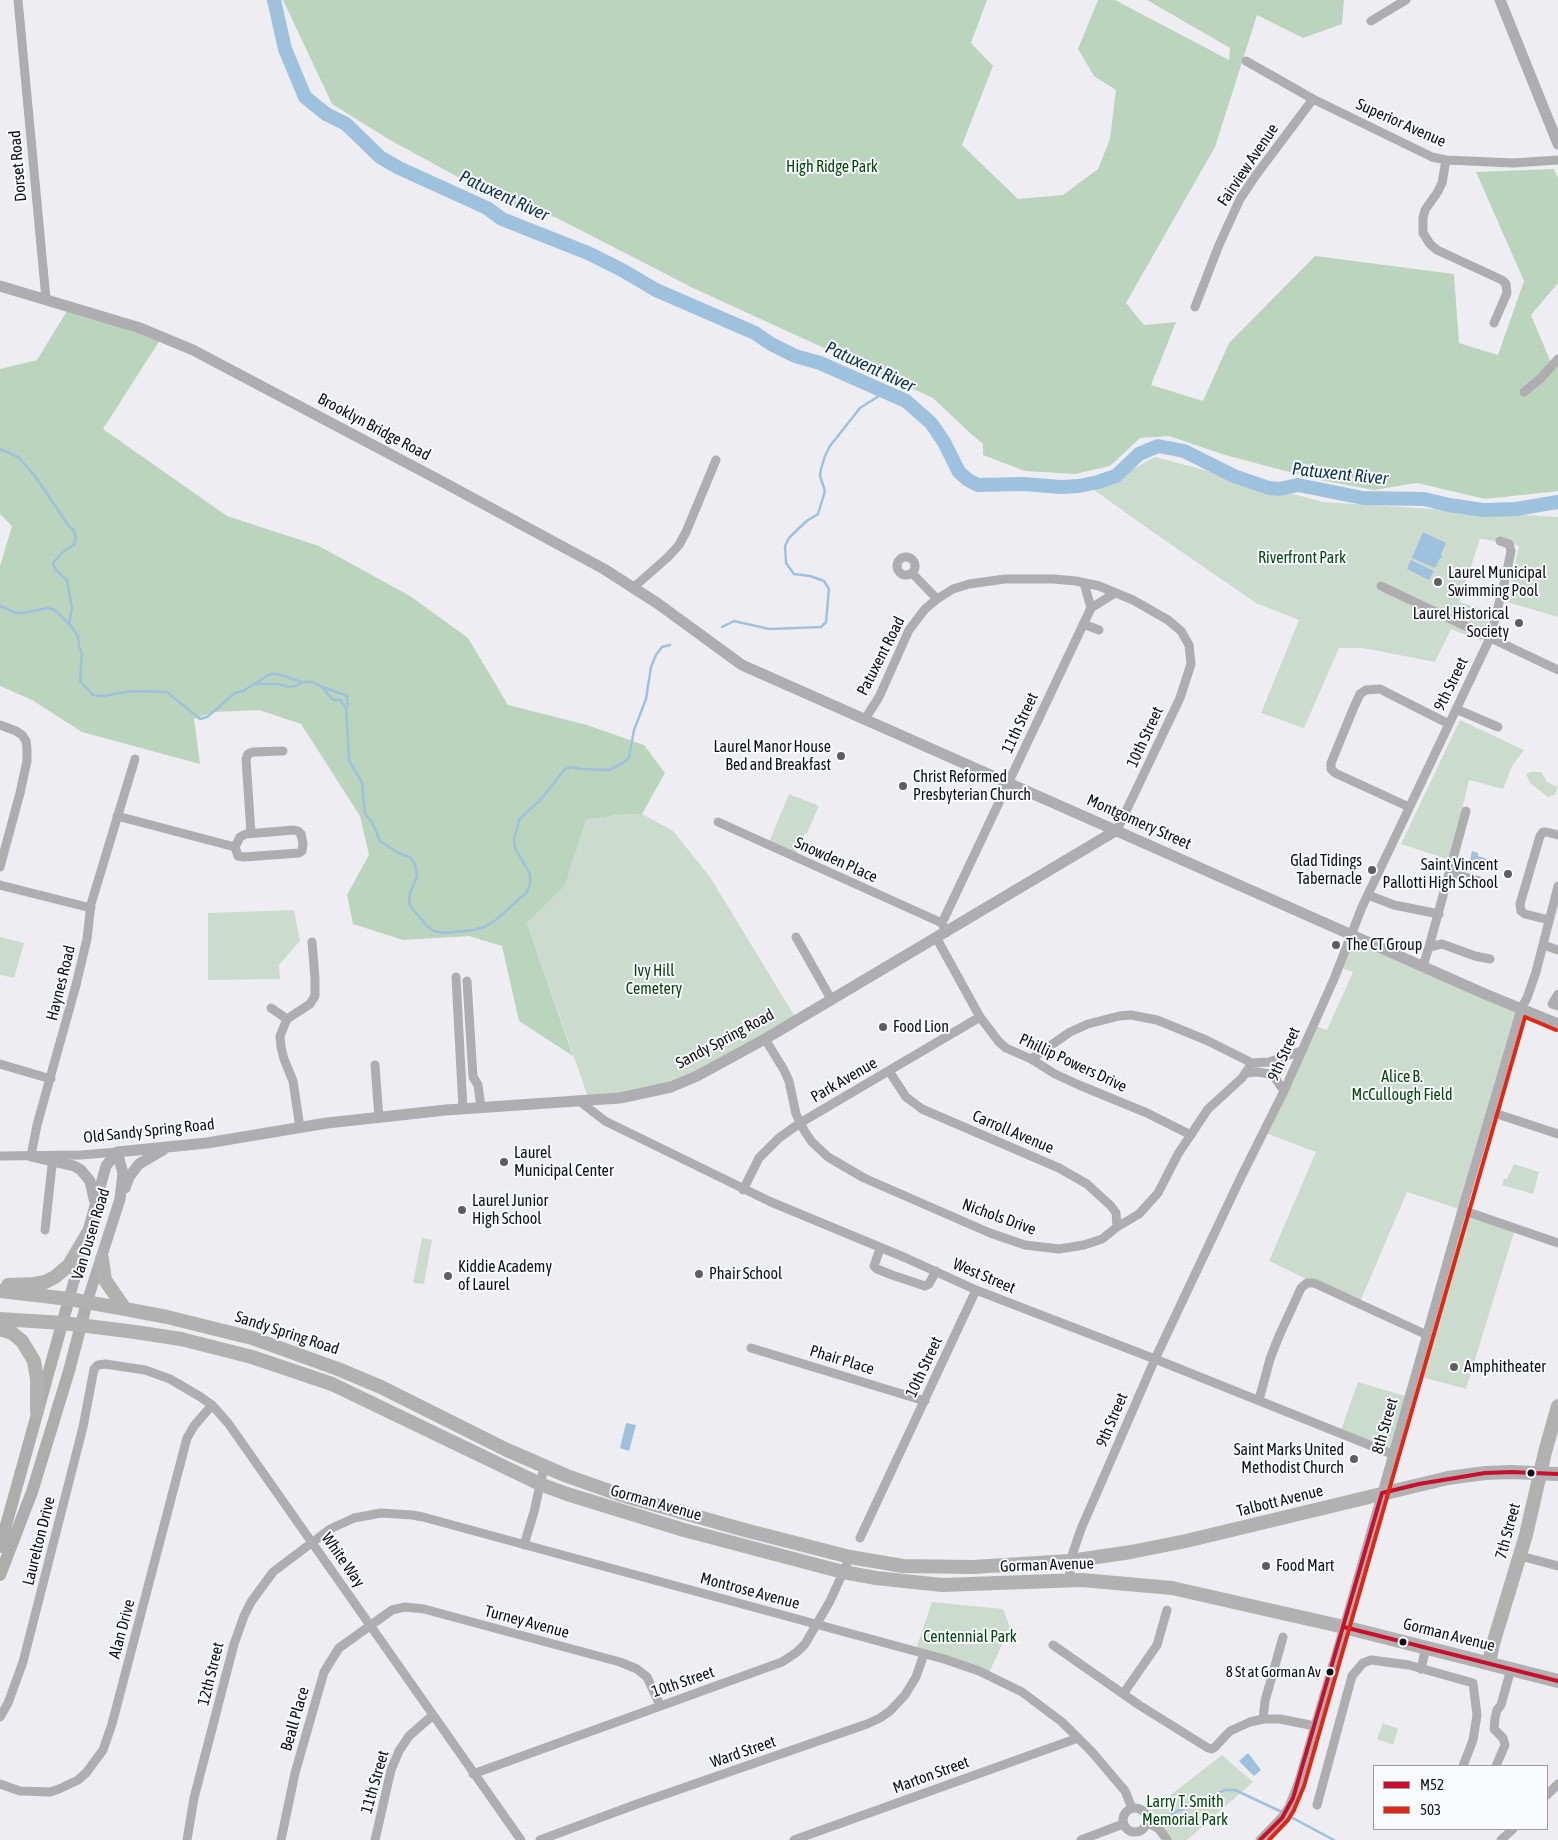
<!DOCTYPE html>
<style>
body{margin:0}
#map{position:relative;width:1558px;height:1840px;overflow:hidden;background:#eeeef2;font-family:"Asap Condensed",sans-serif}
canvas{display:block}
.legend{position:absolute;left:1373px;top:1765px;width:175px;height:65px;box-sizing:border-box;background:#fafbff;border:1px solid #9d9da1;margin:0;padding:6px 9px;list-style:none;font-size:15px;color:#111113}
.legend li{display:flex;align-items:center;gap:10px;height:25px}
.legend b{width:25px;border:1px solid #9d9da1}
</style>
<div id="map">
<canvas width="1558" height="1840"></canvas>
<ul class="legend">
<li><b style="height:6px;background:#c8102e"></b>M52</li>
<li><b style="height:6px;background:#e22614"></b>503</li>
</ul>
</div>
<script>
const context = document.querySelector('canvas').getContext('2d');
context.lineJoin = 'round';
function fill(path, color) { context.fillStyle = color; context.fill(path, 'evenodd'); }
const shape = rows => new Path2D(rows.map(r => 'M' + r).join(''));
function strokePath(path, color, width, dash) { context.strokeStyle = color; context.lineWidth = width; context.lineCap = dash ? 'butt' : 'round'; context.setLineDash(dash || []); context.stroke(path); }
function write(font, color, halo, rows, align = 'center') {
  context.font = font + ' "Asap Condensed",sans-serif'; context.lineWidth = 4; context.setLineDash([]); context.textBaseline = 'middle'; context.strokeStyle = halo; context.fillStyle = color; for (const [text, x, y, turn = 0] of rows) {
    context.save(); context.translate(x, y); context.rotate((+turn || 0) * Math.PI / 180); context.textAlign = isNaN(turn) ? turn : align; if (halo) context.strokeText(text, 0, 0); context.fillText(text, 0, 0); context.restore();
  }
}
fill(shape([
 [1155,457,1323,502,1558,517,1558,617,1507,602,1519,546,1506,542,1480,539,1459,602,1492,612,1481,641,1451,629,1435,662,1363,648,1339,648,1304,728,1261,713,1299,620,1256,603,1150,530,1094,490],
 [1460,720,1524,750,1512,766,1503,789,1469,780,1450,860,1401,844],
 [1531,772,1541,772,1547,782,1558,787,1555,795,1548,797,1530,783,1526,774],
 [789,794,819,806,807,833,805,833,794,858,768,845],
 [642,814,673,831,710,877,797,1020,697,1076,589,1100,527,923,565,886,586,820,618,815],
 [294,910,300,941,279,965,280,979,208,980,208,913],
 [1352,934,1521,1009,1462,1210,1515,1229,1466,1389,1415,1375,1462,1210,1407,1192,1359,1304,1269,1261,1316,1152,1263,1132,1313,1025,1327,1030,1353,972,1339,967],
 [0,937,24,943,14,978,0,975],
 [1514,1164,1539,1172,1533,1194,1502,1185,1504,1179,1507,1179],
 [422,1238,432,1240,424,1284,413,1283],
 [1358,1382,1408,1397,1392,1454,1340,1433],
 [932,1602,1003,1609,1010,1627,988,1675,915,1652],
 [1383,1723,1398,1729,1393,1745,1377,1739],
 [1222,1755,1253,1782,1187,1840,1168,1840,1147,1822,1146,1814]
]), '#cbdbcd');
fill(shape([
 [283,0,987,0,971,43,993,66,962,145,1018,199,1063,195,1098,169,1110,139,1116,90,1094,76,1078,49,1098,0,1115,0,1229,60,1230,48,1147,0,1344,0,1342,24,1303,38,1257,15,1215,147,1126,303,1144,325,1176,322,1151,385,1203,401,1229,343,1315,256,1454,274,1459,343,1498,355,1524,281,1476,172,1554,169,1558,179,1558,283,1531,315,1552,365,1558,359,1558,491,1485,499,1417,483,1374,490,1320,480,1225,455,1169,436,1140,438,1110,466,1075,474,1025,471,983,455,983,444,970,433,933,398,693,288,555,217,522,212,390,140,332,104],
 [70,306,162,337,103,429,227,516,319,546,410,596,468,638,508,705,587,725,644,745,665,773,642,814,617,815,586,820,565,886,527,923,573,1056,519,1021,502,946,469,936,403,940,353,924,347,895,369,855,360,816,301,724,259,710,214,712,194,719,200,764,82,732,32,700,0,686,0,566,12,526,0,514,0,369,37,360]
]), '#bbd4bd');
fill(shape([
 [1423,532,1446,543,1441,554,1442,558,1440,558,1435,568,1412,558],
 [1411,560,1434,571,1429,580,1407,569],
 [1472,851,1478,853,1478,856,1491,860,1489,870,1469,864],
 [626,1423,636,1425,629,1451,620,1448],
 [1248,1753,1261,1770,1254,1776,1239,1761]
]), '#9ec1de');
strokePath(shape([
 [0,449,18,457,35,476,68,525,74,531,76,539,74,545,63,552,53,563,55,569,67,580,72,608,69,624],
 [0,606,16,613,23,613,48,608,55,610,71,626,78,636,79,647,82,653,80,681,93,695,104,696,131,691,167,692,200,719,207,717,235,693,243,691,270,674,277,674,302,682,313,682,322,687,333,700,340,700,346,708,349,760,362,783,365,814,372,822,380,841,397,852,411,858,415,864,417,876,410,893,409,904,426,925,434,931,444,933,474,930,486,926,496,920,527,892,530,884,530,874,515,848,514,840,519,820,543,797,565,769,571,767,581,769,609,770,623,763,629,758,634,730,646,699,651,667,656,655,662,647,670,645],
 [722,627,734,621,769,629,821,627,826,622,829,589,824,581,810,576,794,574,786,563,785,546,789,538,798,529,808,520,818,514,825,491,820,476,821,469,825,456,830,446,860,408,885,392],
 [256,684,279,684,288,687,296,686,303,682],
 [323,687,347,696,348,705,346,708],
 [1169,1815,1225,1790,1235,1790,1282,1812],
 [1287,1815,1334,1840]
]), '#9ec1de', 2.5);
strokePath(shape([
 [274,0,285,49,305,97,326,114,346,124,380,157,399,168,487,208,502,219,588,253,622,270,656,290,755,333,771,344,795,356,820,363,906,401,931,423,944,442,959,472,968,480,978,485,1023,484,1061,487,1079,486,1098,482,1116,476,1139,454,1158,446,1184,451,1234,476,1269,488,1279,489,1298,485,1363,498,1424,499,1449,505,1483,510,1516,509,1558,502]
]), '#9ec1de', 14);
strokePath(shape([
 [18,0,46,299],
 [1371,21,1406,0],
 [1246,61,1313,99,1432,157,1446,160,1513,163,1558,160],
 [1446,160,1442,183,1437,193,1425,210,1423,218,1423,233,1430,244,1437,250,1502,280,1506,284,1507,293,1494,323],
 [1195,307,1219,245,1240,199,1256,175,1313,99],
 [1524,392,1541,378,1558,359],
 '897 566a9 9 0 1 1 18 0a9 9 0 1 1-18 0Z',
 [912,573,937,599],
 [1084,583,1091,608],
 [1381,586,1558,670],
 [634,587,668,557,679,545,686,532,716,460],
 [1083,624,1099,630],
 [1456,709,1498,727],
 [865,719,879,697,909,630,925,609,937,599,953,589,969,584,1005,579,1053,579,1076,581,1099,586,1133,600,1168,620,1181,631,1189,645,1191,664,1180,698,1117,830],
 [0,725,16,731,22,735,26,741,27,749,27,761,20,793,0,867],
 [1409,807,1335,773,1331,769,1331,763,1354,707,1360,694,1366,690,1380,689,1449,724],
 [117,816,235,847,238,856,244,857,299,853,302,851,303,844,301,834,298,831,294,830,246,834,240,837,235,847],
 [718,822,942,923],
 [251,833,246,759,248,754,253,752,283,751],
 [1450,873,1491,884],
 [0,885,91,908],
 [1368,895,1394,905,1439,914],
 [1549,920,1525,914,1521,911,1520,904,1540,836,1543,832,1546,832,1558,835],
 [946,933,942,923,1091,608,1115,593],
 [796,937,831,999],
 [937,939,980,1017,999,1042,1006,1048,1031,1059,1055,1074,1079,1085,1147,1113,1191,1135],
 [1543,945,1558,950],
 [1429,947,1466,811],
 [1423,966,1429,947,1442,944,1475,956,1490,959],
 [456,977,463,1109],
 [467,981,473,1077,478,1085,481,1107],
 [1558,994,1552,1004,1558,1006],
 [271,1008,287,1019],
 [765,1039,784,1070,789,1081,796,1114,805,1132,812,1142,828,1157,864,1178,990,1233,1025,1245,1059,1249,1084,1245,1102,1239,1117,1227,1139,1214,1158,1193,1178,1154,1208,1109,1242,1078,1252,1063],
 [1031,1059,1070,1032,1088,1024,1119,1016,1131,1015,1157,1020,1206,1040,1252,1063,1269,1062,1301,1051],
 [0,1064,51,1079],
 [375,1065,379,1118],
 [889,1071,906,1097,922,1109,1059,1168,1087,1184,1111,1206,1116,1213,1117,1227],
 [1247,1073,1257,1072,1270,1074,1275,1078,1284,1091],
 [578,1100,605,1121,771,1202,906,1258,976,1290,1155,1359,1392,1454],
 [1491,1112,1558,1134],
 [300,1128,293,1081,284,1059,281,1047,280,1036,287,1019,310,1004,315,996,315,979,312,942],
 [0,1156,81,1155,117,1152],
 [31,1156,37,1125,76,985,87,939,91,904,135,759],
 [743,1190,759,1158,779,1138,800,1123,980,1017],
 [1462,1210,1558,1243],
 [45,1230,53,1156],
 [880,1249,874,1266,877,1269,892,1275,925,1286,929,1284,936,1271],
 [751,1348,925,1401],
 [1259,1400,1270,1359,1279,1336,1301,1288,1307,1283,1314,1283,1427,1335],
 [860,1538,976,1290],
 [524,1545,534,1512,544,1467],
 [1520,1556,1558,1566],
 [1070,1580,1070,1561,1081,1529,1155,1359,1241,1177,1284,1091,1334,979,1362,907,1490,638,1506,576,1511,551,1509,544,1500,541],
 [1053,1645,1139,1705,1208,1748,1212,1749,1215,1747,1230,1731,1250,1722,1263,1719,1280,1719,1315,1726],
 [1421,1669,1426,1647],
 [1123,1694,1157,1645,1167,1610],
 [0,1717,8,1703,23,1662,83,1427,94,1369,98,1365,105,1364,145,1370,170,1379,199,1396,212,1405,228,1423,521,1840],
 [1263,1719,1265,1701,1283,1637],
 [1496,1766,1505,1745,1503,1738,1494,1729,1495,1718,1497,1710,1501,1705,1511,1669],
 [473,1774,782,1662,797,1652,805,1644,830,1601,850,1557],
 [0,1784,20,1791,50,1792,59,1789,78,1780,86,1773,103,1750,112,1724,187,1438,194,1426,212,1405],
 [1547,1795,1558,1784],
 [1317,1805,1352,1676,1363,1663,1371,1660,1409,1665,1473,1683,1477,1715,1473,1740,1463,1766],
 '1123 1820a12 12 0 1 1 24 0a12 12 0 1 1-24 0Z',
 [1147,1822,1159,1829,1167,1840],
 [187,1840,194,1798,234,1644,244,1616,251,1602,273,1572,330,1529,354,1518,381,1513,412,1515,423,1517,944,1659,979,1671,1022,1692,1062,1722,1092,1752,1125,1791,1132,1808],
 [281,1840,295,1773,324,1672,339,1648,392,1610,405,1607,424,1609,620,1662,637,1669,647,1677,660,1705],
 [375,1840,391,1770,399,1751,409,1736,433,1715],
 [540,1840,637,1804,867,1724,880,1718,890,1711,905,1695,916,1677,924,1654],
 [794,1840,1078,1738],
 [1081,1840,1123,1824],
 [1260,1840,1283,1816,1289,1807,1298,1784,1344,1627,1462,1210,1521,1009,1527,998,1536,972,1558,886],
 [1501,1840,1513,1829]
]), '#aeadaf', 9);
strokePath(shape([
 [1500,0,1558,144],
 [0,286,140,328,193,350,441,481,604,569,657,603,742,665,1485,994,1558,1024],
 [117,1152,207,1143,327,1123,446,1110,620,1098,671,1087,697,1076,765,1039,1117,830],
 [31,1156,74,1166,81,1170,90,1181,94,1199],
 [125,1188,129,1177,139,1164,163,1150],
 [69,1299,106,1166,117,1152],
 [87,1302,120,1199,123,1173,117,1152]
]), '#aeadaf', 11);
strokePath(shape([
 [0,1547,69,1299],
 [0,1575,32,1492,69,1371,87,1302]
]), '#aeadae', 12);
strokePath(shape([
 [102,1259,105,1280,125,1309],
 [8,1285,34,1284,45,1282,55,1277,69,1265,88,1233],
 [0,1291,69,1299,125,1309,167,1317,252,1338,338,1369,381,1387,507,1450,567,1476,621,1495,741,1529,850,1557,903,1566,973,1567,1070,1561,1131,1552,1186,1541,1448,1478,1485,1473,1511,1472,1558,1474],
 [0,1319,63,1323,135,1332,181,1339,252,1357,332,1384,540,1484,567,1494,684,1530,843,1572,876,1578,942,1585,1082,1580,1172,1588,1344,1627,1558,1681],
 [0,1329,12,1333,22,1341,34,1361,37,1379,37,1411],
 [1489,1663,1493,1644,1526,1535,1545,1452,1558,1406]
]), '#b2b1b2', 14);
strokePath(shape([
 [1344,1627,1558,1681],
 [1260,1840,1282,1818,1293,1798,1382,1493,1419,1484,1485,1473,1511,1472,1558,1474]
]), '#c8102e', 4);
strokePath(shape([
 [1269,1840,1288,1820,1294,1810,1304,1786,1525,1017,1556,1030]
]), '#e22614', 4);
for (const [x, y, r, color] of [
 [1438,582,5,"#5e5e61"],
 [1519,623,5,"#5e5e61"],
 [841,756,5,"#5e5e61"],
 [903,786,5,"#5e5e61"],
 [1372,870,5,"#5e5e61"],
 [1508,874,5,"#5e5e61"],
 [1336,945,5,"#5e5e61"],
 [883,1027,5,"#5e5e61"],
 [504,1162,5,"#5e5e61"],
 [462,1210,5,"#5e5e61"],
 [699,1274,5,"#5e5e61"],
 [448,1276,5,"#5e5e61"],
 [1454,1367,5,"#5e5e61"],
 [1354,1459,5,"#5e5e61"],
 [1531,1473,4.5,"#111113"],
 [1266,1566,5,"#5e5e61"],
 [1403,1642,4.5,"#111113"],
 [1330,1672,4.5,"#111113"]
]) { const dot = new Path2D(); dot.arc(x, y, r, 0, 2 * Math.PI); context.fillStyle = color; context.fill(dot); strokePath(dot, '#fafbff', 2); }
write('15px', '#111113', '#fafbff', [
 ["8 St at Gorman Av",1321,1672]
], 'right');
write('16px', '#111113', '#fafbff', [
 ["Superior Avenue",1401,123,24],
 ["Fairview Avenue",1248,165,-56],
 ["Dorset Road",18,166,-95],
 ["Brooklyn Bridge Road",374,427,28],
 ["Patuxent Road",881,656,-63],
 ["9th Street",1451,684,-64],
 ["11th Street",1020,723,-65],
 ["10th Street",1145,737,-65],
 ["Montgomery Street",1139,822,24],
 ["Snowden Place",836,860,24],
 ["Haynes Road",61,983,-76],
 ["Sandy Spring Road",725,1039,-28],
 ["9th Street",1284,1054,-66],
 ["Phillip Powers Drive",1073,1063,25],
 ["Park Avenue",844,1080,-30],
 ["Old Sandy Spring Road",149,1131,-6],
 ["Carroll Avenue",1013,1132,23],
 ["Nichols Drive",999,1217,20],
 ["Van Dusen Road",91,1234,-73],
 ["West Street",984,1276,23],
 ["Sandy Spring Road",287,1333,18],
 ["Phair Place",842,1360,17],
 ["10th Street",924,1367,-65],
 ["9th Street",1112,1420,-67],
 ["8th Street",1385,1426,-74],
 ["Talbott Avenue",1280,1501,-14],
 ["Gorman Avenue",656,1503,16],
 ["7th Street",1508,1531,-75],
 ["Laurelton Drive",39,1541,-76],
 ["White Way",343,1560,55],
 ["Gorman Avenue",1047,1565,-2],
 ["Montrose Avenue",750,1591,15],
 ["Turney Avenue",527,1622,15],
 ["Alan Drive",122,1629,-75],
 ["Gorman Avenue",1449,1635,14],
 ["12th Street",211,1674,-76],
 ["10th Street",683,1682,-19],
 ["Beall Place",295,1719,-74],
 ["Ward Street",743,1752,-19],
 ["Marton Street",931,1775,-20],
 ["11th Street",375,1782,-74]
]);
write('16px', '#05480c', '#fafbff', [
 ["High Ridge Park",832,167],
 ["Riverfront Park",1302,558],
 ["Ivy Hill",654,971],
 ["Cemetery",654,989],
 ["Alice B.",1402,1077],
 ["McCullough Field",1402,1095],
 ["Centennial Park",970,1637],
 ["Larry T. Smith",1185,1802],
 ["Memorial Park",1185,1820]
]);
write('16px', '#111113', '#fafbff', [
 ["Laurel Municipal",1448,573],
 ["Swimming Pool",1448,591],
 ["Laurel Historical",1509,614,"right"],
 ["Society",1509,632,"right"],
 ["Laurel Manor House",831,747,"right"],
 ["Bed and Breakfast",831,765,"right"],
 ["Christ Reformed",913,777],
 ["Presbyterian Church",913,795],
 ["Glad Tidings",1362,861,"right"],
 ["Tabernacle",1362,879,"right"],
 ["Saint Vincent",1498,865,"right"],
 ["Pallotti High School",1498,883,"right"],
 ["The CT Group",1346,945],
 ["Food Lion",893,1027],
 ["Laurel",514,1153],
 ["Municipal Center",514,1171],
 ["Laurel Junior",472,1201],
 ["High School",472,1219],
 ["Kiddie Academy",458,1267],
 ["of Laurel",458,1285],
 ["Phair School",709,1274],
 ["Amphitheater",1464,1367],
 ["Saint Marks United",1344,1450,"right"],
 ["Methodist Church",1344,1468,"right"],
 ["Food Mart",1276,1566]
], 'left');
write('italic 18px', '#0a344f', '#fafbff', [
 ["Patuxent River",504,196,25],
 ["Patuxent River",870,367,25],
 ["Patuxent River",1340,474,6]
]);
</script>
